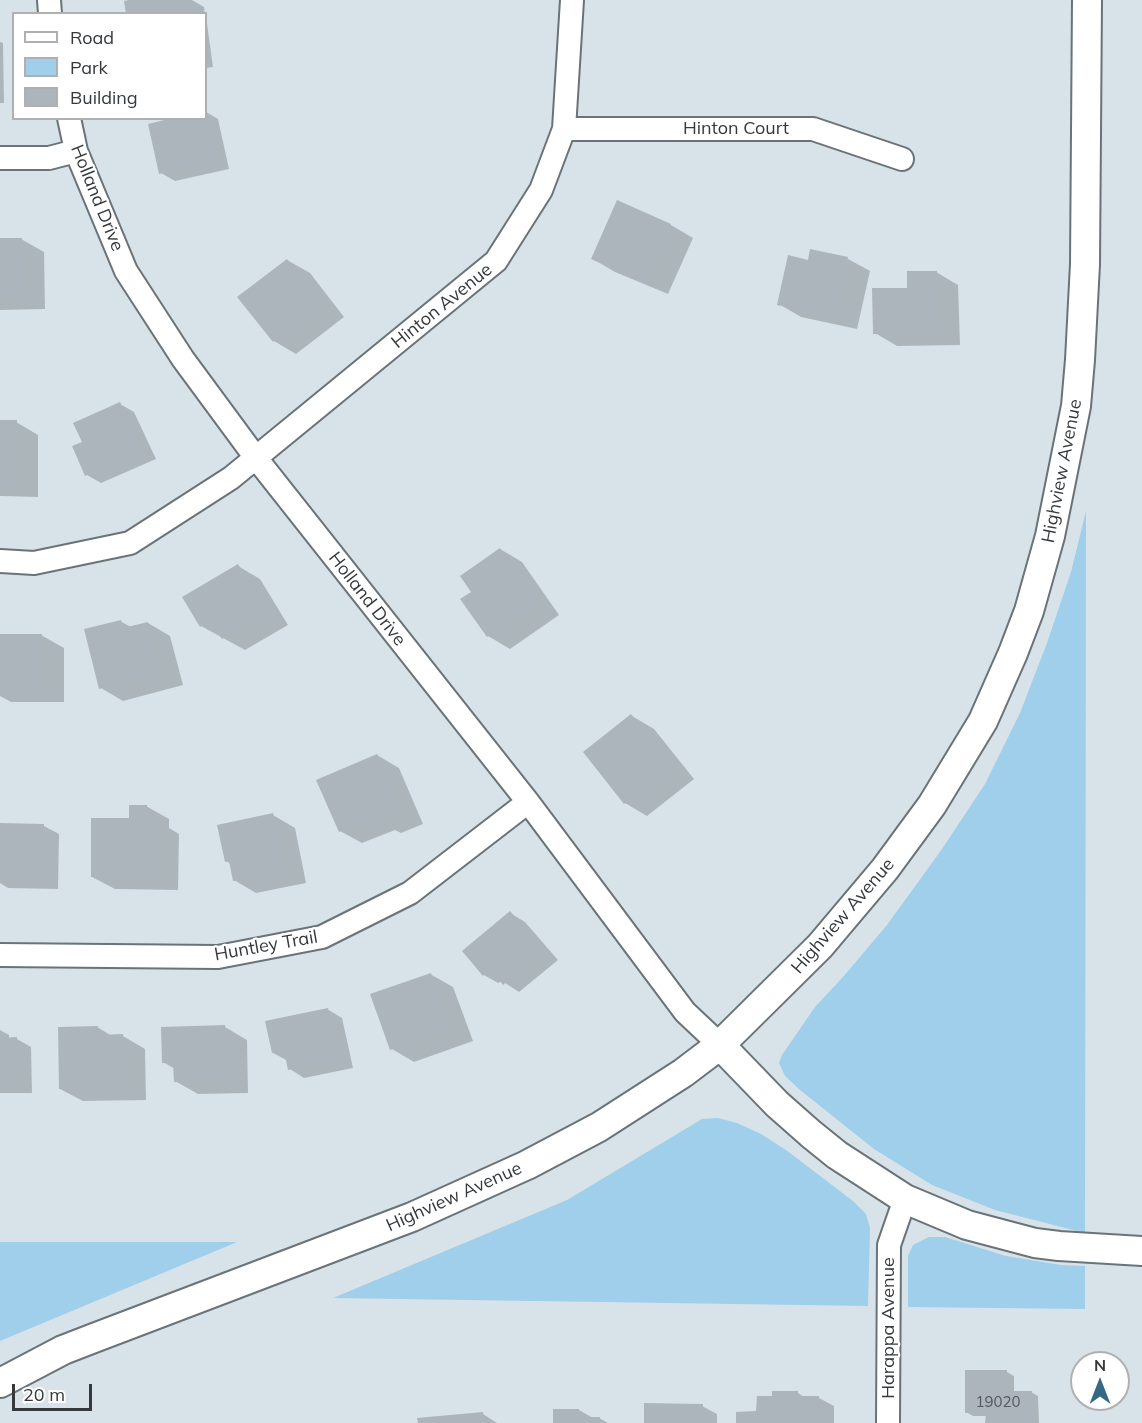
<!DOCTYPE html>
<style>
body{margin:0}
#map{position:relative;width:1142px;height:1423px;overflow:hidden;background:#d8e3e9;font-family:Mulish,sans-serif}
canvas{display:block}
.legend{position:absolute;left:12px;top:12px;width:195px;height:108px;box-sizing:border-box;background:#fff;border:2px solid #aeb0b1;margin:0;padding:8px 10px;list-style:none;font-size:18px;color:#35393c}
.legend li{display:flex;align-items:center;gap:12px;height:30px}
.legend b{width:30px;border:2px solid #aeb0b1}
.north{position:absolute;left:1070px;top:1351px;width:60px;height:60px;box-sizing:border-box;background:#fff;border:2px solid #aeb0b1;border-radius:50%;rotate:0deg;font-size:16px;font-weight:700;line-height:24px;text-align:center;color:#35393c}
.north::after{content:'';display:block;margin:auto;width:21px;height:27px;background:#346884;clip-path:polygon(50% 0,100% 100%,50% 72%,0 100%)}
.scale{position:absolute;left:12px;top:1384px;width:80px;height:27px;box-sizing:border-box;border:3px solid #35393c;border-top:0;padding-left:8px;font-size:18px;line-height:21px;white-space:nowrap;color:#35393c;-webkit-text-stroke:4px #fff;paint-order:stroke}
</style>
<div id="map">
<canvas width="1142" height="1423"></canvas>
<ul class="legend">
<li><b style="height:8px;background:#fff"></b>Road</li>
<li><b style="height:16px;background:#9fcfeb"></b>Park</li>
<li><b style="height:16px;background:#abb5bb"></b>Building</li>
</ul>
<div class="north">N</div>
<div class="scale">20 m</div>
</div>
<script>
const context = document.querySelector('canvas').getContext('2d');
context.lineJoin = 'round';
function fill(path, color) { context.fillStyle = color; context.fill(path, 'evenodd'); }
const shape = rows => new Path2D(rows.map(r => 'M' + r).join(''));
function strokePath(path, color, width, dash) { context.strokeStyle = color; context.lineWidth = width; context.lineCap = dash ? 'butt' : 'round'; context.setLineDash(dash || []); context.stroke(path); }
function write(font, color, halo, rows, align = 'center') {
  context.font = font + ' Mulish,sans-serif'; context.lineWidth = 4.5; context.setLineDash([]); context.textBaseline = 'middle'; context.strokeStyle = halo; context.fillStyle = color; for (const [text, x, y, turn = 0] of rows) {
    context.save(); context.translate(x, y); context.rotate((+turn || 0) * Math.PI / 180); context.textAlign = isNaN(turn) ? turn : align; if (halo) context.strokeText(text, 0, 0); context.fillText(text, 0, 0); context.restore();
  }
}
fill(shape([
 [1086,511,1085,1233,995,1210,932,1185,874,1149,800,1090,785,1076,779,1063,782,1055,815,1007,843,977,887,925,942,849,985,784,1020,713,1047,643,1071,572],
 [718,1118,737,1123,761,1134,786,1150,853,1201,866,1214,870,1228,868,1306,333,1298,567,1200,702,1119],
 [929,1237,945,1237,1006,1256,1061,1265,1085,1266,1085,1309,908,1307,908,1256,913,1245],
 [0,1242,237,1242,0,1341]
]), '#9fcfeb');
fill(shape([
 [140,0,192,0,204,7,205,14,128,14],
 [206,16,213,67,206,68],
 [0,42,3,43,4,103,0,103],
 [206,112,218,119,229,169,175,181,161,173,206,118],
 [617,202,671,225,693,238,668,294,615,272,593,259],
 [21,239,44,252,45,309,0,310,0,240],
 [848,259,870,271,857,329,801,317,779,304,809,262],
 [287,260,310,273,344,317,296,354,274,341],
 [936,272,958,285,960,345,897,346,875,333],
 [120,404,134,412,156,459,101,483,87,475,84,443],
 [0,422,16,422,38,435,38,497,0,496],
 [500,549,522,562,559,615,510,649,488,636,473,592],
 [238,566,260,579,288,625,245,650,201,626],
 [120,621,131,627,148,623,170,636,183,685,123,701,101,688],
 [41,635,64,648,64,702,11,702,0,696,0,636],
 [632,716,654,729,694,779,647,816,625,803],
 [377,755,399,768,423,824,401,833,395,830,362,843,340,831],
 [146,806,169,819,169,828,179,834,178,890,115,889,92,877],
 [273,815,295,828,306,883,256,893,234,880,231,864,226,861],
 [0,825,44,826,59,834,58,889,8,888,0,883],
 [510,913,525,922,558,960,519,992,502,981,498,983,484,975],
 [430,974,453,987,473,1041,414,1062,392,1049],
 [327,1009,342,1018,353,1068,304,1078,290,1069,288,1061,273,1053],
 [97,1027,112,1036,123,1036,145,1049,146,1100,83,1101,60,1089],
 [225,1027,247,1040,248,1093,198,1094,175,1081,175,1069,163,1062],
 [0,1030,9,1035,9,1039,17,1039,31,1047,32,1093,0,1093],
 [1007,1372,1014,1376,1014,1392,1031,1392,1038,1396,1039,1423,987,1423,987,1416,973,1416,966,1412],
 [798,1393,806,1398,819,1398,834,1406,834,1423,737,1423],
 [702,1406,717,1414,717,1423,646,1423],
 [579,1410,593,1418,599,1418,608,1423,555,1423],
 [483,1414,497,1423,419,1423]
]), '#0003');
fill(shape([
 [129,0,183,0,185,14,126,14,124,1],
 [173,118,206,118,215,161,159,174,148,124],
 [617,200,671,224,646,283,591,259],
 [0,238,22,238,23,297,0,298],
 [810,249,848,257,835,317,777,305,788,255,808,260],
 [287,259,322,303,273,342,237,297],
 [907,271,937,271,938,333,873,334,872,288,907,288],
 [120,402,142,451,85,476,72,446,82,442,73,423],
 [0,420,17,420,16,485,0,485],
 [500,548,538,602,487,637,460,599,471,592,460,576],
 [238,564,267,612,222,639,211,621,200,627,182,597],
 [121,620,123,628,148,622,161,673,99,689,84,629],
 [0,634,42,634,42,690,0,690],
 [631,714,672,765,624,804,583,752],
 [377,754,401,811,378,821,375,816,339,832,316,780],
 [129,805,147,805,147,820,157,820,156,878,91,877,91,818,129,818],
 [273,813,284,871,233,881,229,861,225,862,217,825],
 [0,823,44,824,43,881,0,880],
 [510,911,544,951,503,985,491,969,483,976,462,951],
 [431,973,451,1028,390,1050,370,994],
 [328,1008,339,1060,288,1070,284,1051,272,1053,265,1021],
 [225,1025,227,1081,174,1082,173,1063,162,1063,161,1027],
 [98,1026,98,1035,123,1034,125,1088,59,1089,58,1027],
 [17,1037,18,1085,0,1085,0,1038],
 [965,1370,1007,1370,1007,1391,1032,1391,1032,1423,985,1423,986,1413,965,1413],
 [772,1391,798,1391,798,1396,819,1396,819,1423,736,1423,736,1412,756,1411,757,1396,772,1396],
 [644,1403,703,1404,703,1423,644,1423],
 [553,1409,579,1409,579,1417,600,1417,600,1423,553,1423],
 [483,1412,484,1423,418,1423,417,1418]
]), '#abb5bb');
const minor = shape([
 [49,0,50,14],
 [69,118,76,151,126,271,183,359,256,458,528,802,685,1012,720,1045],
 [564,129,813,129,902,159],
 [0,158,49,158,76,151],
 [0,561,34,563,130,543,231,478,496,261,541,190,564,129,572,0],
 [0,955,218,957,322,937,410,893,528,802],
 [888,1423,889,1245,905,1199]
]);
const tertiary = shape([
 [720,1045,777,1104,811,1134,837,1155,905,1199,967,1225,1035,1243,1059,1246,1142,1251],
 [0,1383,63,1350,94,1338,412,1217,527,1165,599,1127,683,1073,720,1045,820,946,885,869,932,805,983,721,1013,653,1029,611,1050,536,1076,406,1080,360,1085,264,1087,0]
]);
strokePath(minor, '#697378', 26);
strokePath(tertiary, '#697378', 32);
strokePath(minor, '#fff', 22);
strokePath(tertiary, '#fff', 28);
write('15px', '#52585c', null, [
 ["19020",998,1402]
]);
write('18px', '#35393c', '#fff', [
 ["Hinton Court",736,129],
 ["Holland Drive",97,198,68],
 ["Hinton Avenue",442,306,-39],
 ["Highview Avenue",1062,471,-79],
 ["Holland Drive",367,599,52],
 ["Highview Avenue",843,916,-49],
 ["Huntley Trail",266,946,-10],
 ["Highview Avenue",454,1197,-24],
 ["Harappa Avenue",889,1328,-90]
]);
</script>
